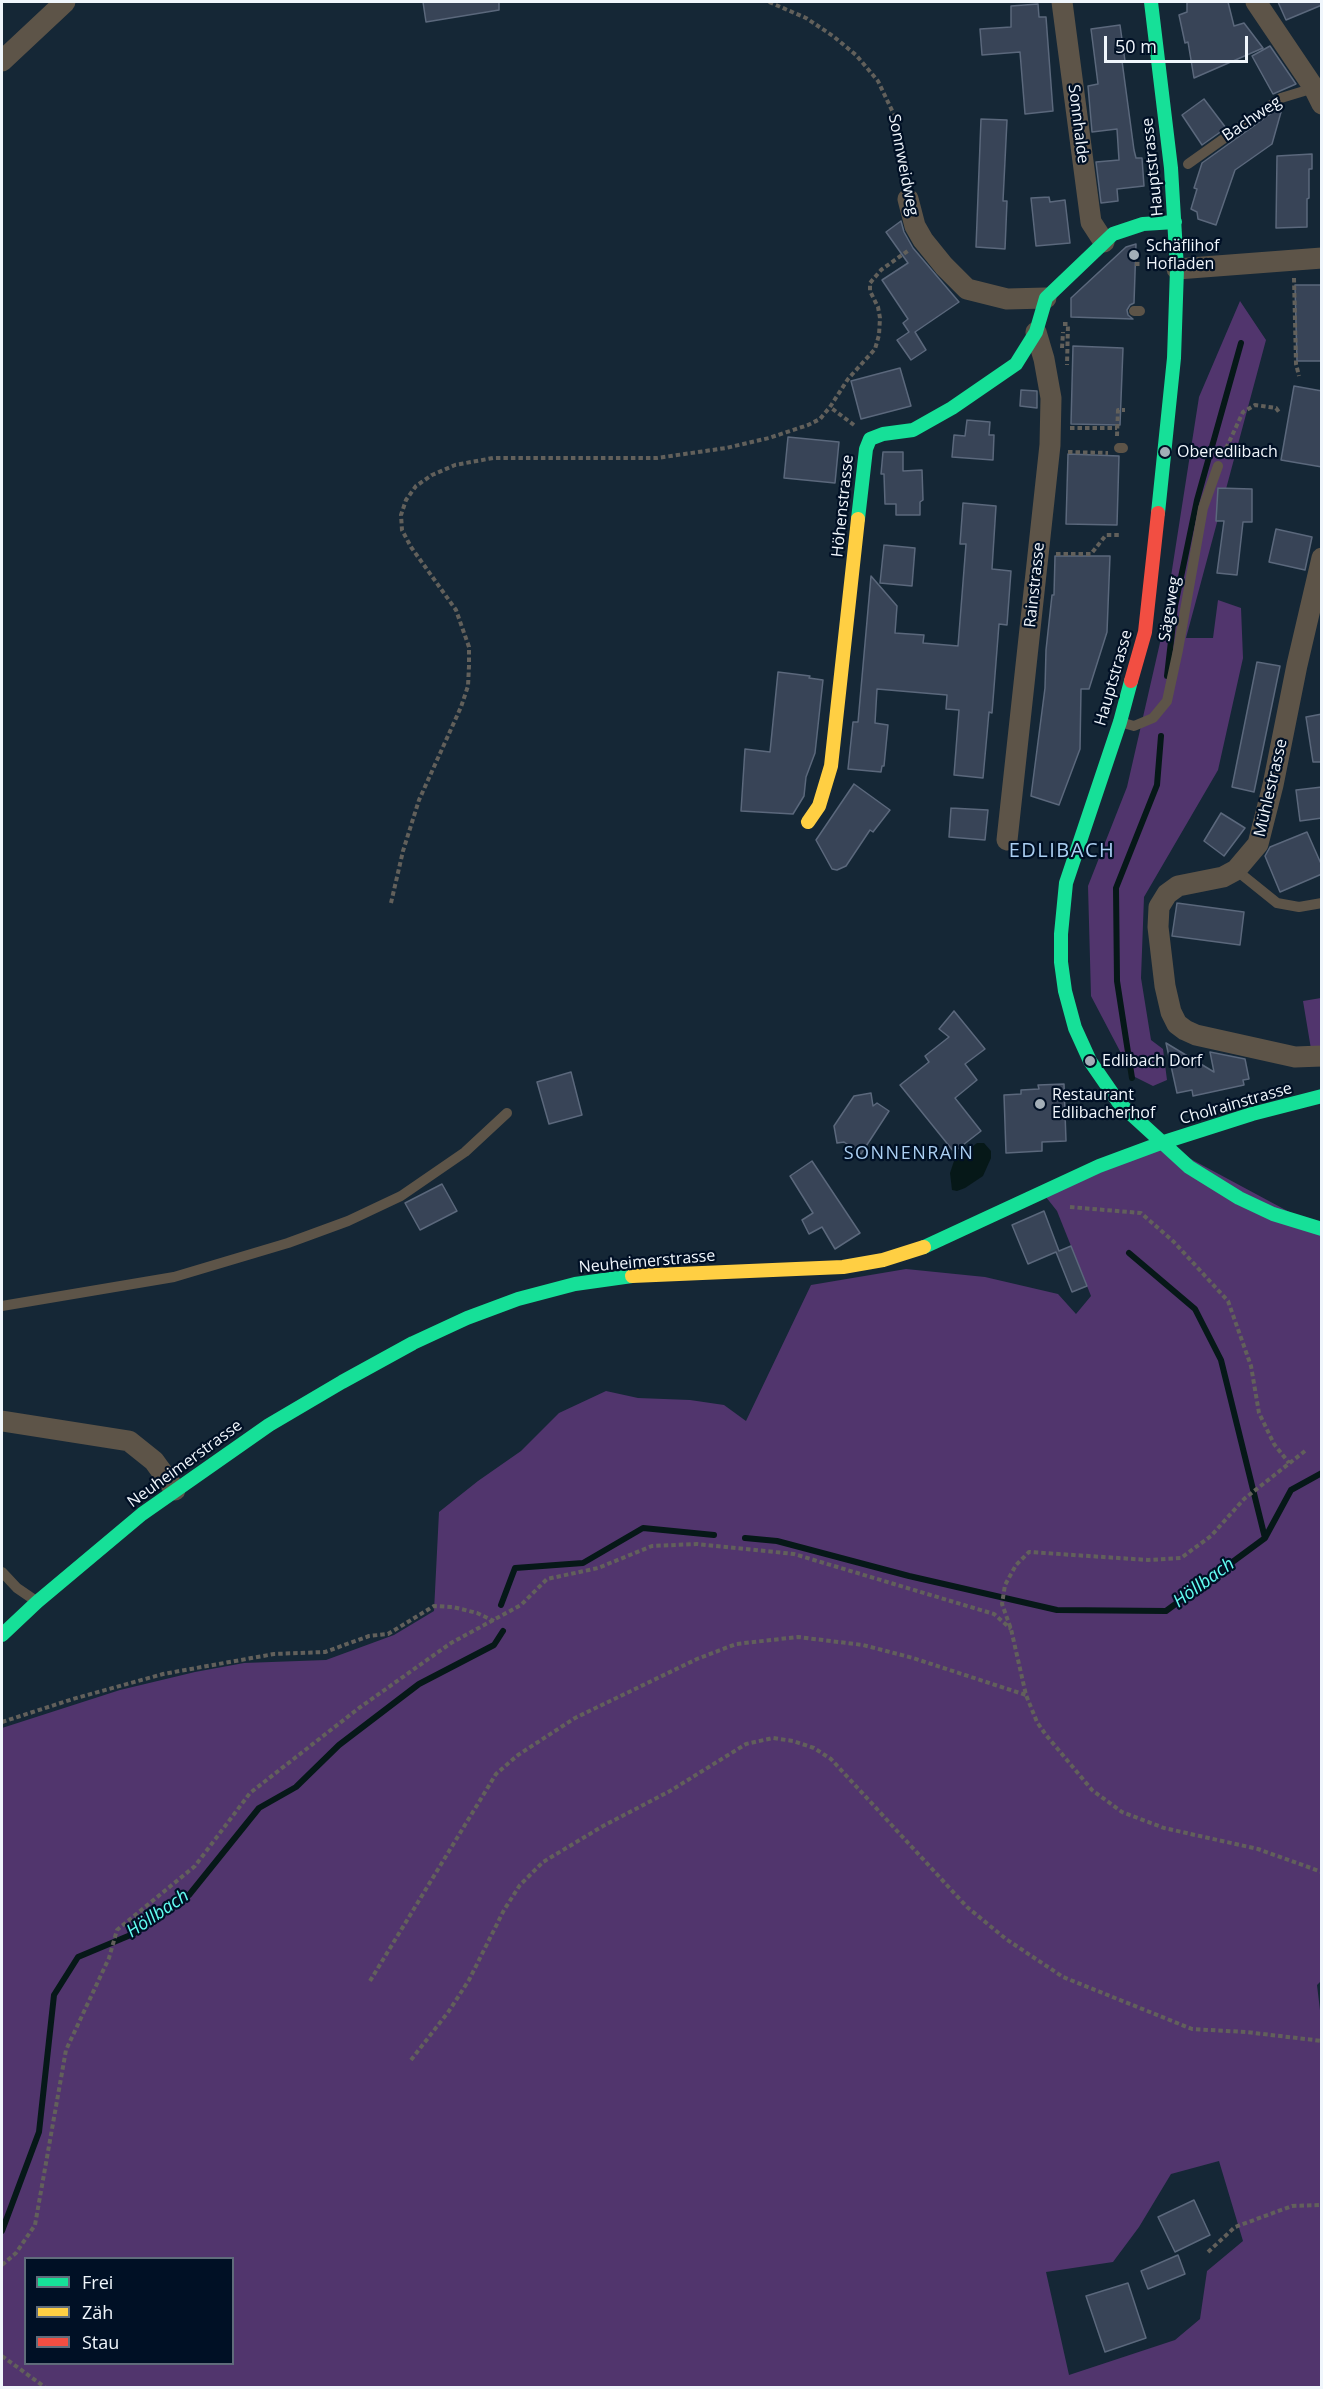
<!DOCTYPE html>
<meta charset="utf-8">
<style>
body{margin:0}
#map{position:relative;width:1323px;height:2389px;overflow:hidden;background:#152736;font-family:"Open Sans",sans-serif}
canvas{display:block}
.frame{position:absolute;inset:0;border:3px solid #f0f6fc;pointer-events:none}
.legend{position:absolute;left:24px;top:2257px;width:210px;height:108px;box-sizing:border-box;background:#001025;border:2px solid #606c7b;margin:0;padding:8px 10px;list-style:none;font-size:18px;color:#f0f6fc}
.legend li{display:flex;align-items:center;gap:12px;height:30px}
.legend b{width:30px;border:2px solid #606c7b}
.scale{position:absolute;left:1104px;top:36px;width:144px;height:27px;box-sizing:border-box;border:3px solid #f0f6fc;border-top:0;padding-left:8px;font-size:18px;line-height:21px;white-space:nowrap;color:#f0f6fc;-webkit-text-stroke:4px #001025;paint-order:stroke}
</style>
<div id="map">
<canvas width="1323" height="2389"></canvas>
<div class="frame"></div>
<ul class="legend">
<li><b style="height:8px;background:#16e098"></b>Frei</li>
<li><b style="height:8px;background:#ffcf43"></b>Zäh</li>
<li><b style="height:8px;background:#f24e42"></b>Stau</li>
</ul>
<div class="scale">50 m</div>
</div>
<script>
const context = document.querySelector('canvas').getContext('2d');
context.lineJoin = 'round';
function fill(path, color) { context.fillStyle = color; context.fill(path, 'evenodd'); }
const shape = rows => new Path2D(rows.map(r => 'M' + r).join(''));
function strokePath(path, color, width, dash) { context.strokeStyle = color; context.lineWidth = width; context.lineCap = dash ? 'butt' : 'round'; context.setLineDash(dash || []); context.stroke(path); }
function write(font, color, halo, rows, align = 'center') {
  context.font = font + ' "Open Sans",sans-serif'; context.lineWidth = 4.5; context.setLineDash([]); context.textBaseline = 'middle'; context.strokeStyle = halo; context.fillStyle = color; for (const [text, x, y, turn = 0] of rows) {
    context.save(); context.translate(x, y); context.rotate((+turn || 0) * Math.PI / 180); context.textAlign = isNaN(turn) ? turn : align; if (halo) context.strokeText(text, 0, 0); context.fillText(text, 0, 0); context.restore();
  }
}
fill(shape([
 [1240,301,1266,340,1186,638,1213,638,1218,600,1241,608,1243,658,1218,770,1144,897,1141,978,1151,1040,1163,1049,1167,1080,1153,1086,1133,1076,1091,996,1088,886,1127,787,1162,634,1199,397],
 [1321,998,1321,1047,1311,1049,1303,1001],
 [1161,1143,1321,1229,1322,1980,1317,1985,1322,2027,1321,2387,2,2387,2,1728,120,1690,195,1672,244,1663,326,1660,394,1635,434,1611,439,1512,478,1481,521,1451,559,1413,606,1391,638,1398,690,1400,724,1405,746,1421,811,1285,906,1269,985,1277,1058,1294,1076,1314,1091,1296,1057,1211,1042,1192],
 [1219,2161,1243,2241,1207,2271,1200,2319,1175,2340,1069,2375,1046,2272,1113,2262,1139,2227,1171,2174],
 [26,2258,232,2258,232,2364,26,2364]
]), '#51356d');
fill(shape([
 [977,1143,984,1143,991,1151,991,1158,983,1176,965,1188,957,1191,952,1190,950,1173,954,1161]
]), '#061818');
strokePath(shape([
 [1167,676,1175,606,1197,500,1241,343],
 [1132,1078,1117,981,1116,888,1157,785,1161,736],
 [745,1538,777,1541,909,1576,1057,1610,1166,1611,1265,1538,1221,1360,1195,1309,1129,1253],
 [1265,1538,1291,1490,1322,1473],
 [501,1605,515,1568,583,1563,643,1528,714,1535],
 [2,2231,39,2132,54,1995,78,1957,133,1934,189,1895,259,1808,296,1787,339,1745,419,1684,494,1645,503,1631]
]), '#061818', 6);
const building = shape([
 [423,2,499,2,499,10,426,22,423,2],
 [1187,2,1228,2,1234,26,1244,23,1263,48,1194,78,1188,42,1185,43,1179,15,1187,12,1187,2],
 [1278,2,1322,2,1322,5,1286,20,1278,2],
 [1038,4,1039,17,1046,17,1053,111,1025,114,1020,52,982,55,980,29,1011,27,1011,6,1038,4],
 [1120,25,1125,61,1122,61,1134,150,1136,158,1142,158,1144,186,1117,189,1118,201,1101,203,1096,162,1119,160,1117,129,1092,132,1088,86,1098,84,1091,29,1120,25],
 [1270,46,1296,84,1273,94,1252,56,1270,46],
 [1204,99,1226,128,1202,145,1182,115,1204,99],
 [1283,105,1272,144,1235,170,1216,225,1198,219,1197,212,1191,209,1197,189,1194,188,1202,163,1283,105],
 [981,119,1007,120,1003,201,1007,201,1005,249,976,247,981,119],
 [1312,154,1312,169,1309,169,1309,198,1307,199,1307,227,1276,228,1277,156,1312,154],
 [1049,197,1050,202,1065,200,1070,243,1036,246,1031,198,1049,197],
 [901,221,904,232,913,248,959,302,915,332,926,350,911,360,897,340,909,332,903,323,908,319,882,280,908,263,886,232,901,221],
 [1136,244,1134,303,1130,305,1127,310,1128,315,1133,319,1071,317,1071,298,1126,247,1136,244],
 [1295,285,1322,285,1322,361,1297,361,1295,285],
 [1073,346,1123,348,1120,425,1071,424,1073,346],
 [900,368,911,406,861,419,851,381,900,368],
 [1294,386,1322,391,1322,467,1281,460,1294,386],
 [1021,390,1037,391,1037,408,1020,406,1021,390],
 [967,420,990,422,989,435,994,435,993,460,952,457,954,435,965,436,967,420],
 [788,437,839,442,835,483,784,478,788,437],
 [883,452,903,452,903,471,922,470,923,500,920,502,920,515,896,515,896,504,885,504,884,474,881,474,883,452],
 [1068,454,1119,456,1117,525,1066,524,1068,454],
 [1218,488,1252,489,1252,522,1243,522,1237,575,1217,573,1224,521,1216,521,1218,488],
 [963,503,996,506,992,569,1011,571,1007,625,999,624,992,713,989,712,983,778,954,775,959,710,946,709,947,695,877,689,875,723,888,725,884,766,882,766,881,772,848,769,853,722,858,722,871,576,897,606,895,633,924,635,923,643,958,646,966,544,960,544,963,503],
 [1276,529,1312,537,1305,570,1269,562,1276,529],
 [884,545,915,548,912,586,880,583,884,545],
 [1055,556,1110,556,1107,632,1089,689,1081,689,1080,749,1059,805,1031,796,1045,688,1046,650,1052,595,1054,595,1055,556],
 [1257,662,1280,666,1254,792,1232,787,1257,662],
 [778,672,810,676,809,678,823,680,815,753,806,777,804,796,793,814,741,811,745,749,770,752,778,672],
 [1322,714,1322,762,1313,762,1306,717,1322,714],
 [854,784,890,810,873,832,870,830,846,866,837,870,832,869,816,840,854,784],
 [1322,787,1322,818,1300,821,1296,790,1322,787],
 [951,808,988,810,985,840,949,837,951,808],
 [1221,813,1245,828,1224,856,1204,841,1221,813],
 [1307,832,1322,866,1322,874,1280,892,1265,856,1270,847,1307,832],
 [1177,903,1244,912,1240,945,1172,936,1177,903],
 [954,1011,985,1049,965,1064,977,1080,955,1098,981,1131,954,1152,900,1085,929,1062,925,1056,949,1037,939,1029,954,1011],
 [1166,1043,1214,1072,1210,1052,1245,1059,1249,1079,1243,1080,1244,1085,1193,1096,1192,1090,1177,1093,1166,1043],
 [571,1072,582,1115,549,1124,537,1082,571,1072],
 [1064,1084,1066,1141,1042,1142,1042,1151,1006,1153,1004,1095,1021,1094,1021,1090,1039,1089,1038,1085,1064,1084],
 [871,1093,873,1106,877,1103,889,1111,861,1154,844,1142,837,1143,834,1126,854,1096,871,1093],
 [812,1161,860,1233,835,1249,822,1227,809,1234,802,1220,813,1213,790,1176,812,1161],
 [442,1184,457,1211,420,1230,405,1203,442,1184],
 [1044,1211,1059,1251,1071,1246,1087,1286,1072,1292,1056,1252,1028,1264,1012,1225,1044,1211],
 [1194,2200,1210,2235,1175,2252,1158,2217,1194,2200],
 [1178,2255,1185,2274,1148,2289,1141,2271,1178,2255],
 [1128,2283,1146,2338,1105,2352,1086,2296,1128,2283]
]);
fill(building, '#384457');
strokePath(building, '#5b687c', 1.5);
strokePath(shape([
 [769,2,806,18,833,36,856,55,878,81,897,121,905,180],
 [1135,264,1141,264],
 [1294,278,1296,364,1299,376],
 [1063,324,1068,324,1067,365],
 [1062,348,1063,332],
 [854,425,830,407,848,379,875,349,879,335,880,318,878,307,870,291,870,283,881,270,909,250],
 [1070,428,1117,428],
 [1117,436,1118,410,1125,410],
 [1068,452,1108,453],
 [1223,455,1243,412,1255,405,1276,408,1279,412],
 [1056,554,1091,554,1106,535,1119,535],
 [391,903,403,851,419,800,461,707,468,686,469,666,469,647,456,610,411,547,402,530,401,515,406,500,416,486,432,475,455,465,493,458,657,458,726,448,769,438,808,425,820,419,830,407],
 [1070,1207,1141,1213,1174,1242,1228,1301,1251,1366,1259,1413,1274,1444,1289,1463],
 [1305,1451,1244,1499,1211,1536,1181,1558,1148,1560,1029,1552,1016,1565,1005,1585,1002,1604,1011,1629,1026,1695,1037,1722,1046,1735,1092,1790,1122,1812,1164,1828,1258,1849,1322,1872],
 [2,1722,73,1699,163,1674,274,1654,325,1652,369,1636,388,1634,434,1606,453,1607,477,1613,494,1621],
 [370,1981,496,1774,518,1755,575,1718,697,1659,736,1644,798,1637,863,1645,913,1658,1026,1695],
 [411,2060,449,2011,469,1980,504,1910,520,1885,543,1862,603,1826,670,1791,746,1744,773,1738,793,1741,814,1748,831,1759,967,1907,1006,1939,1063,1977,1192,2029,1246,2032,1322,2041],
 [1208,2252,1235,2227,1292,2206,1322,2205],
 [2,2265,16,2253,35,2225,66,2050,109,1958,117,1930,195,1866,250,1793,359,1708,451,1643,521,1605,547,1579,598,1568,652,1546,697,1544,794,1554,994,1614,1011,1629],
 [2,2356,46,2388]
]), '#62605b', 4, [4.5, 3]);
strokePath(shape([
 [1188,164,1281,98,1314,88],
 [1134,311,1140,311],
 [1119,448,1123,448],
 [1120,722,1134,726,1153,718,1167,701,1178,650,1203,508,1218,466],
 [1236,870,1277,903,1299,907,1322,903],
 [2,1306,174,1277,288,1243,348,1221,401,1196,465,1152,507,1113],
 [2,1572,17,1588,36,1601]
]), '#5d5448', 10);
strokePath(shape([
 [1062,2,1091,222,1104,242],
 [1256,2,1314,88,1322,104],
 [2,61,65,2],
 [908,199,915,226,923,240,944,266,967,289,1007,299,1046,298],
 [1177,269,1322,258],
 [1322,558,1297,665,1273,785,1258,844,1236,870,1223,877,1178,886,1167,894,1159,907,1158,927,1165,986,1171,1012,1177,1024,1185,1030,1196,1035,1295,1057,1322,1056],
 [1007,840,1050,445,1051,398,1044,359,1036,332],
 [2,1421,129,1441,154,1461,175,1490]
]), '#5d5448', 21);
strokePath(shape([
 [1151,2,1171,168,1177,269,1174,358,1158,513],
 [858,519,866,449,870,439,883,434,913,430,952,408,1016,364,1036,332,1046,298,1113,234,1143,224,1175,222],
 [1131,681,1120,722,1066,883,1061,934,1061,962,1065,991,1075,1028,1090,1061,1119,1103,1189,1167,1239,1198,1273,1214,1322,1229],
 [924,1247,1099,1166,1161,1143,1252,1114,1322,1096],
 [2,1635,37,1602,142,1514,269,1425,342,1382,413,1343,467,1318,518,1299,575,1284,632,1276]
]), '#16e098', 14);
strokePath(shape([
 [808,822,819,806,831,766,858,519],
 [632,1276,843,1267,883,1260,924,1247]
]), '#ffcf43', 14);
strokePath(shape([
 [1131,681,1145,632,1158,513]
]), '#f24e42', 14);
for (const [x, y, r, color] of [
 [1134,255,6,"#a3aeb7"],
 [1165,452,6,"#a3aeb7"],
 [1090,1061,6,"#a3aeb7"],
 [1040,1104,6,"#a3aeb7"]
]) { const dot = new Path2D(); dot.arc(x, y, r, 0, 2 * Math.PI); context.fillStyle = color; context.fill(dot); strokePath(dot, '#001025', 2); }
write('16px', '#f0f6fc', '#001025', [
 ["Bachweg",1252,119,-34],
 ["Sonnhalde",1078,124,83],
 ["Sonnweidweg",903,165,79],
 ["Hauptstrasse",1153,167,-96],
 ["Höhenstrasse",843,506,-84],
 ["Rainstrasse",1035,585,-84],
 ["Sägeweg",1170,609,-81],
 ["Hauptstrasse",1114,678,-74],
 ["Mühlestrasse",1271,788,-77],
 ["Cholrainstrasse",1236,1104,-16],
 ["Neuheimerstrasse",647,1262,-5],
 ["Neuheimerstrasse",185,1464,-36]
]);
write('16px', '#f0f6fc', '#001025', [
 ["Schäflihof",1146,246],
 ["Hofladen",1146,264],
 ["Oberedlibach",1177,452],
 ["Edlibach Dorf",1102,1061],
 ["Restaurant",1052,1095],
 ["Edlibacherhof",1052,1113]
], 'left');
context.letterSpacing = '1.5px';
write('18px', '#abcff2', '#001025', [
 ["SONNENRAIN",909,1154]
]);
context.letterSpacing = '0px';
write('italic 18px', '#63fef2', '#001025', [
 ["Höllbach",1204,1583,-36],
 ["Höllbach",158,1914,-34]
]);
context.letterSpacing = '1.5px';
write('20px', '#abcff2', '#001025', [
 ["EDLIBACH",1062,851]
]);
context.letterSpacing = '0px';
</script>
